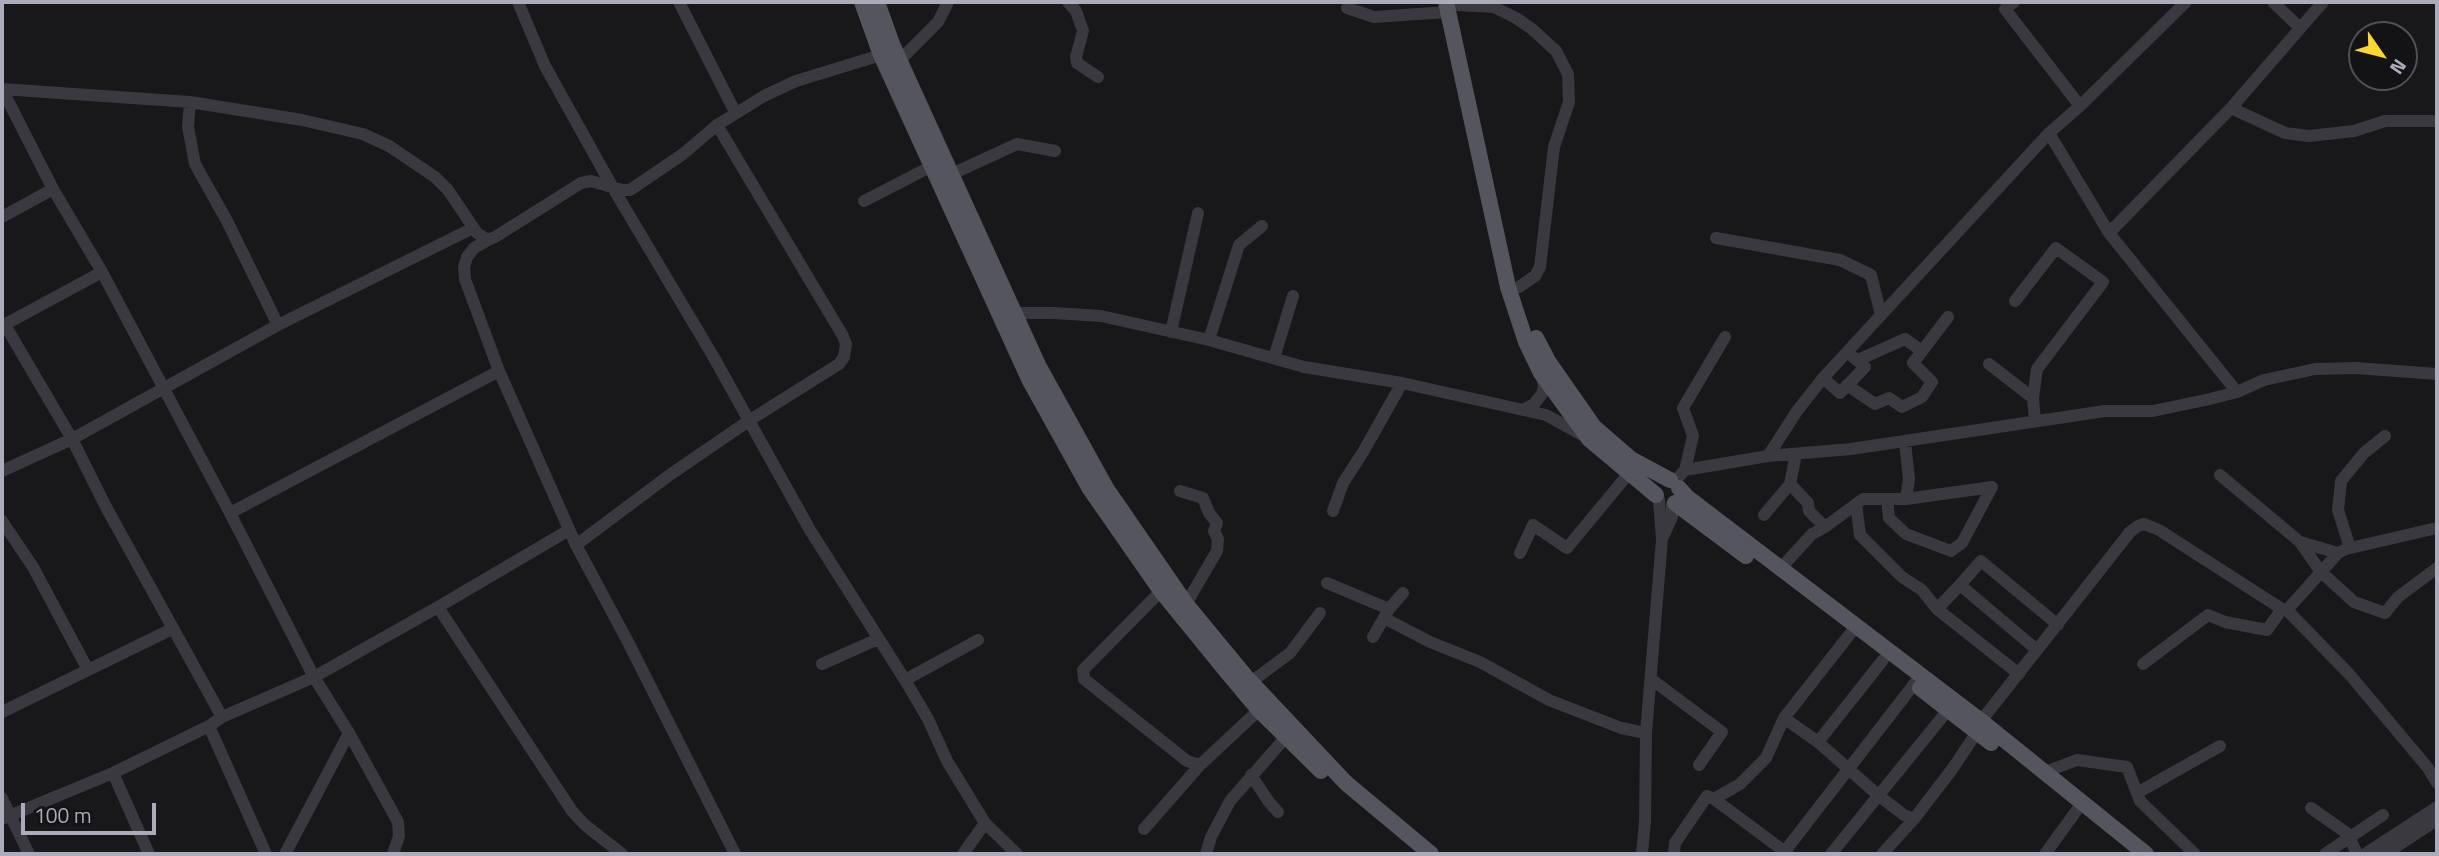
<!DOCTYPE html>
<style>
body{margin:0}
#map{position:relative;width:2439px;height:856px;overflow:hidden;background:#18181a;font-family:"Titillium Web",sans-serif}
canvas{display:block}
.frame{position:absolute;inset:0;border:4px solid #aaacba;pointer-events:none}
.north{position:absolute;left:2348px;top:21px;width:70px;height:70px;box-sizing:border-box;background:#131315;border:2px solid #4f5057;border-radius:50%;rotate:125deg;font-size:19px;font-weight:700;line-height:28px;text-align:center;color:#aaacba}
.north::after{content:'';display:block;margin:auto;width:24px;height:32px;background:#f9d632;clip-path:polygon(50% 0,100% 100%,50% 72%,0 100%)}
.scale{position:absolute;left:21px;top:803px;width:135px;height:32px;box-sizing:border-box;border:4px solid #aaacba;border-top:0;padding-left:9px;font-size:21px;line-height:24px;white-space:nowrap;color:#aaacba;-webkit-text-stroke:5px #131315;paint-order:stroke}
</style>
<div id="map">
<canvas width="2439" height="856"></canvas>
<div class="frame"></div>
<div class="north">N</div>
<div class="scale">100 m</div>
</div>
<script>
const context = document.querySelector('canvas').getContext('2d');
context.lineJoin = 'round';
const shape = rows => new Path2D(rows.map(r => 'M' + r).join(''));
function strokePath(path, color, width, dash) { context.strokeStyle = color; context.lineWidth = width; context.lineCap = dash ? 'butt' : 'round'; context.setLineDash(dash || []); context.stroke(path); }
strokePath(shape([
 [518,2,545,66,613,188,713,356,810,530,905,680,928,719,947,761,985,823,1017,854],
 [679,2,735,112],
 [1068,2,1076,11,1083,31,1076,57,1077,63,1098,77],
 [2014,2,2005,9,2080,106],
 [2273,2,2300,28],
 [1457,5,1494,7,1516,18,1532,29,1556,51,1568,74,1569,102,1554,147,1540,267,1535,276,1519,287],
 [1347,8,1374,17,1448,12],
 [900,60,938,22,948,2],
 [2,89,190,102,302,120,363,134,389,146,435,177,448,190,477,233,488,240,495,237,581,183,591,181,622,190,630,190,683,154,717,125,764,96,796,81,881,55],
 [2,89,53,189,102,272,230,513,314,677,349,733,398,822,399,836,393,854],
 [190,102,188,127,195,164,227,221,278,325],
 [2231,108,2285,133,2309,136,2354,131,2385,121,2437,121],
 [2049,133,2109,233,2237,392],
 [952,174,1017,144,1055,151],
 [864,201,932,166],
 [2,217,53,189],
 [2109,233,2231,108,2323,2],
 [1716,238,1840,260,1871,275,1881,315],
 [488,240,474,248,467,257,464,267,465,279,499,371,576,545,627,640,735,854],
 [2015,301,2056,248,2103,282,2037,369,2033,398,2035,421],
 [1007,313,1054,313,1101,316,1209,340,1304,367,1402,383,1546,415,1584,436],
 [5,325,72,439,106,507,222,717],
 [2,326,102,272],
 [1171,332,1198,213],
 [1209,340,1239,245,1262,226],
 [1274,358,1293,296],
 [1858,360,1905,339,1922,351],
 [1989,364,2033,398],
 [1823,378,1840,393,1865,367,1847,352],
 [1847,385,1875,404,1889,398,1902,407,1922,397,1932,382,1913,363,1948,317],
 [1523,410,1534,404,1542,394,1544,386,1541,373],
 [1905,442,1909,479,1906,499],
 [1796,454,1790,484,1808,503,1809,511,1825,527],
 [1768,456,1797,411,1823,378,2049,133,2080,106,2186,2],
 [1685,470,1693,436,1683,408,1725,337],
 [2,471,72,439,278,325,473,228],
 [2220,475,2300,542,2338,553],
 [1674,482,1685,470,1768,456,1851,449,2105,411,2153,411,2210,399,2237,392,2264,380,2315,369,2356,368,2437,374],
 [1180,491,1203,498,1209,513,1217,523,1214,531,1218,539,1217,551,1186,604],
 [1887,499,1889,518,1906,534,1951,551,1962,543,1992,487],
 [1856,504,1860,535,1902,577,1922,590,1937,609,2019,674],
 [1333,511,1343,483,1363,452,1402,383],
 [230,513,499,371],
 [1764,515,1790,484],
 [2,521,33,567,87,668],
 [1662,539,1672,517,1672,504],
 [2300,542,2321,572,2354,602,2385,613,2398,597,2437,568],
 [576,545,671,474,750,420,839,364,844,357,846,344,843,336,717,125],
 [2350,548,2338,510,2341,481,2364,453,2385,436],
 [1520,553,1533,525,1567,548,1630,472],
 [1780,569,1812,534,1825,527,1863,499,1906,499,1992,487],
 [1327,583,1389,609],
 [1960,585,1981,561,2058,625],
 [1161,591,1083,670,1084,679,1187,761,1200,765],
 [438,607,572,811,585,825,622,854],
 [1937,609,1960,585,2037,650],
 [2287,610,2338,553,2346,549,2437,528],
 [1384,618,1430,642,1480,662,1549,700,1621,728,1646,733],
 [1373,637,1389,609,1403,593],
 [822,664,878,639],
 [2143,664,2208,615,2225,622,2267,630,2282,609],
 [1651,679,1722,732,1699,765],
 [905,680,978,640],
 [1251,682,1290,653,1320,613],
 [2,712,172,629],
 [1784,718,1818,742,1883,660],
 [1981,721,2130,532,2138,526,2144,524,2159,530,2282,609,2287,610,2350,675,2428,768,2437,783],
 [209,726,266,854],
 [1818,742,1879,796,1904,815,1914,819],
 [2045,772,2077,760,2127,767,2140,801,2195,854],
 [113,773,149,854],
 [1251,775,1269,802,1278,812],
 [2137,793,2220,746],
 [2,798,29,854],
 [1714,799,1740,784,1766,758,1784,718,1850,634],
 [2311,808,2348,834,2357,854],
 [2,819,113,773,209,726,222,717,314,677,438,607,569,530],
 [1144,829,1200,765,1259,710],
 [1785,851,1915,683],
 [285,854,349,733],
 [963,854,985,823],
 [1206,854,1211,837,1230,801,1286,737],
 [1642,854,1645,821,1646,733,1662,539,1659,500],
 [1674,854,1675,843,1707,796,1714,799,1788,854],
 [1831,854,1948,710],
 [1882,854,1914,819,1953,768,1977,732],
 [2045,854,2077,810],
 [2325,854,2383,815],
 [2365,854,2437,807],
 [2385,854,2437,820]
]), '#39393f', 12);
strokePath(shape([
 [862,2,881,55,1029,379,1090,489,1161,591,1227,672,1259,710,1321,771],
 [877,2,892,44,1039,367,1106,488,1186,604,1247,678,1346,783,1431,854],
 [1446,2,1508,287,1526,342,1541,373,1589,439,1656,495],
 [1536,338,1548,361,1594,427,1631,459,1670,480],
 [1679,488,1687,497,1981,721,2146,854],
 [1675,503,1746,556],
 [1920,688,1991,743]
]), '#55555f', 16);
</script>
